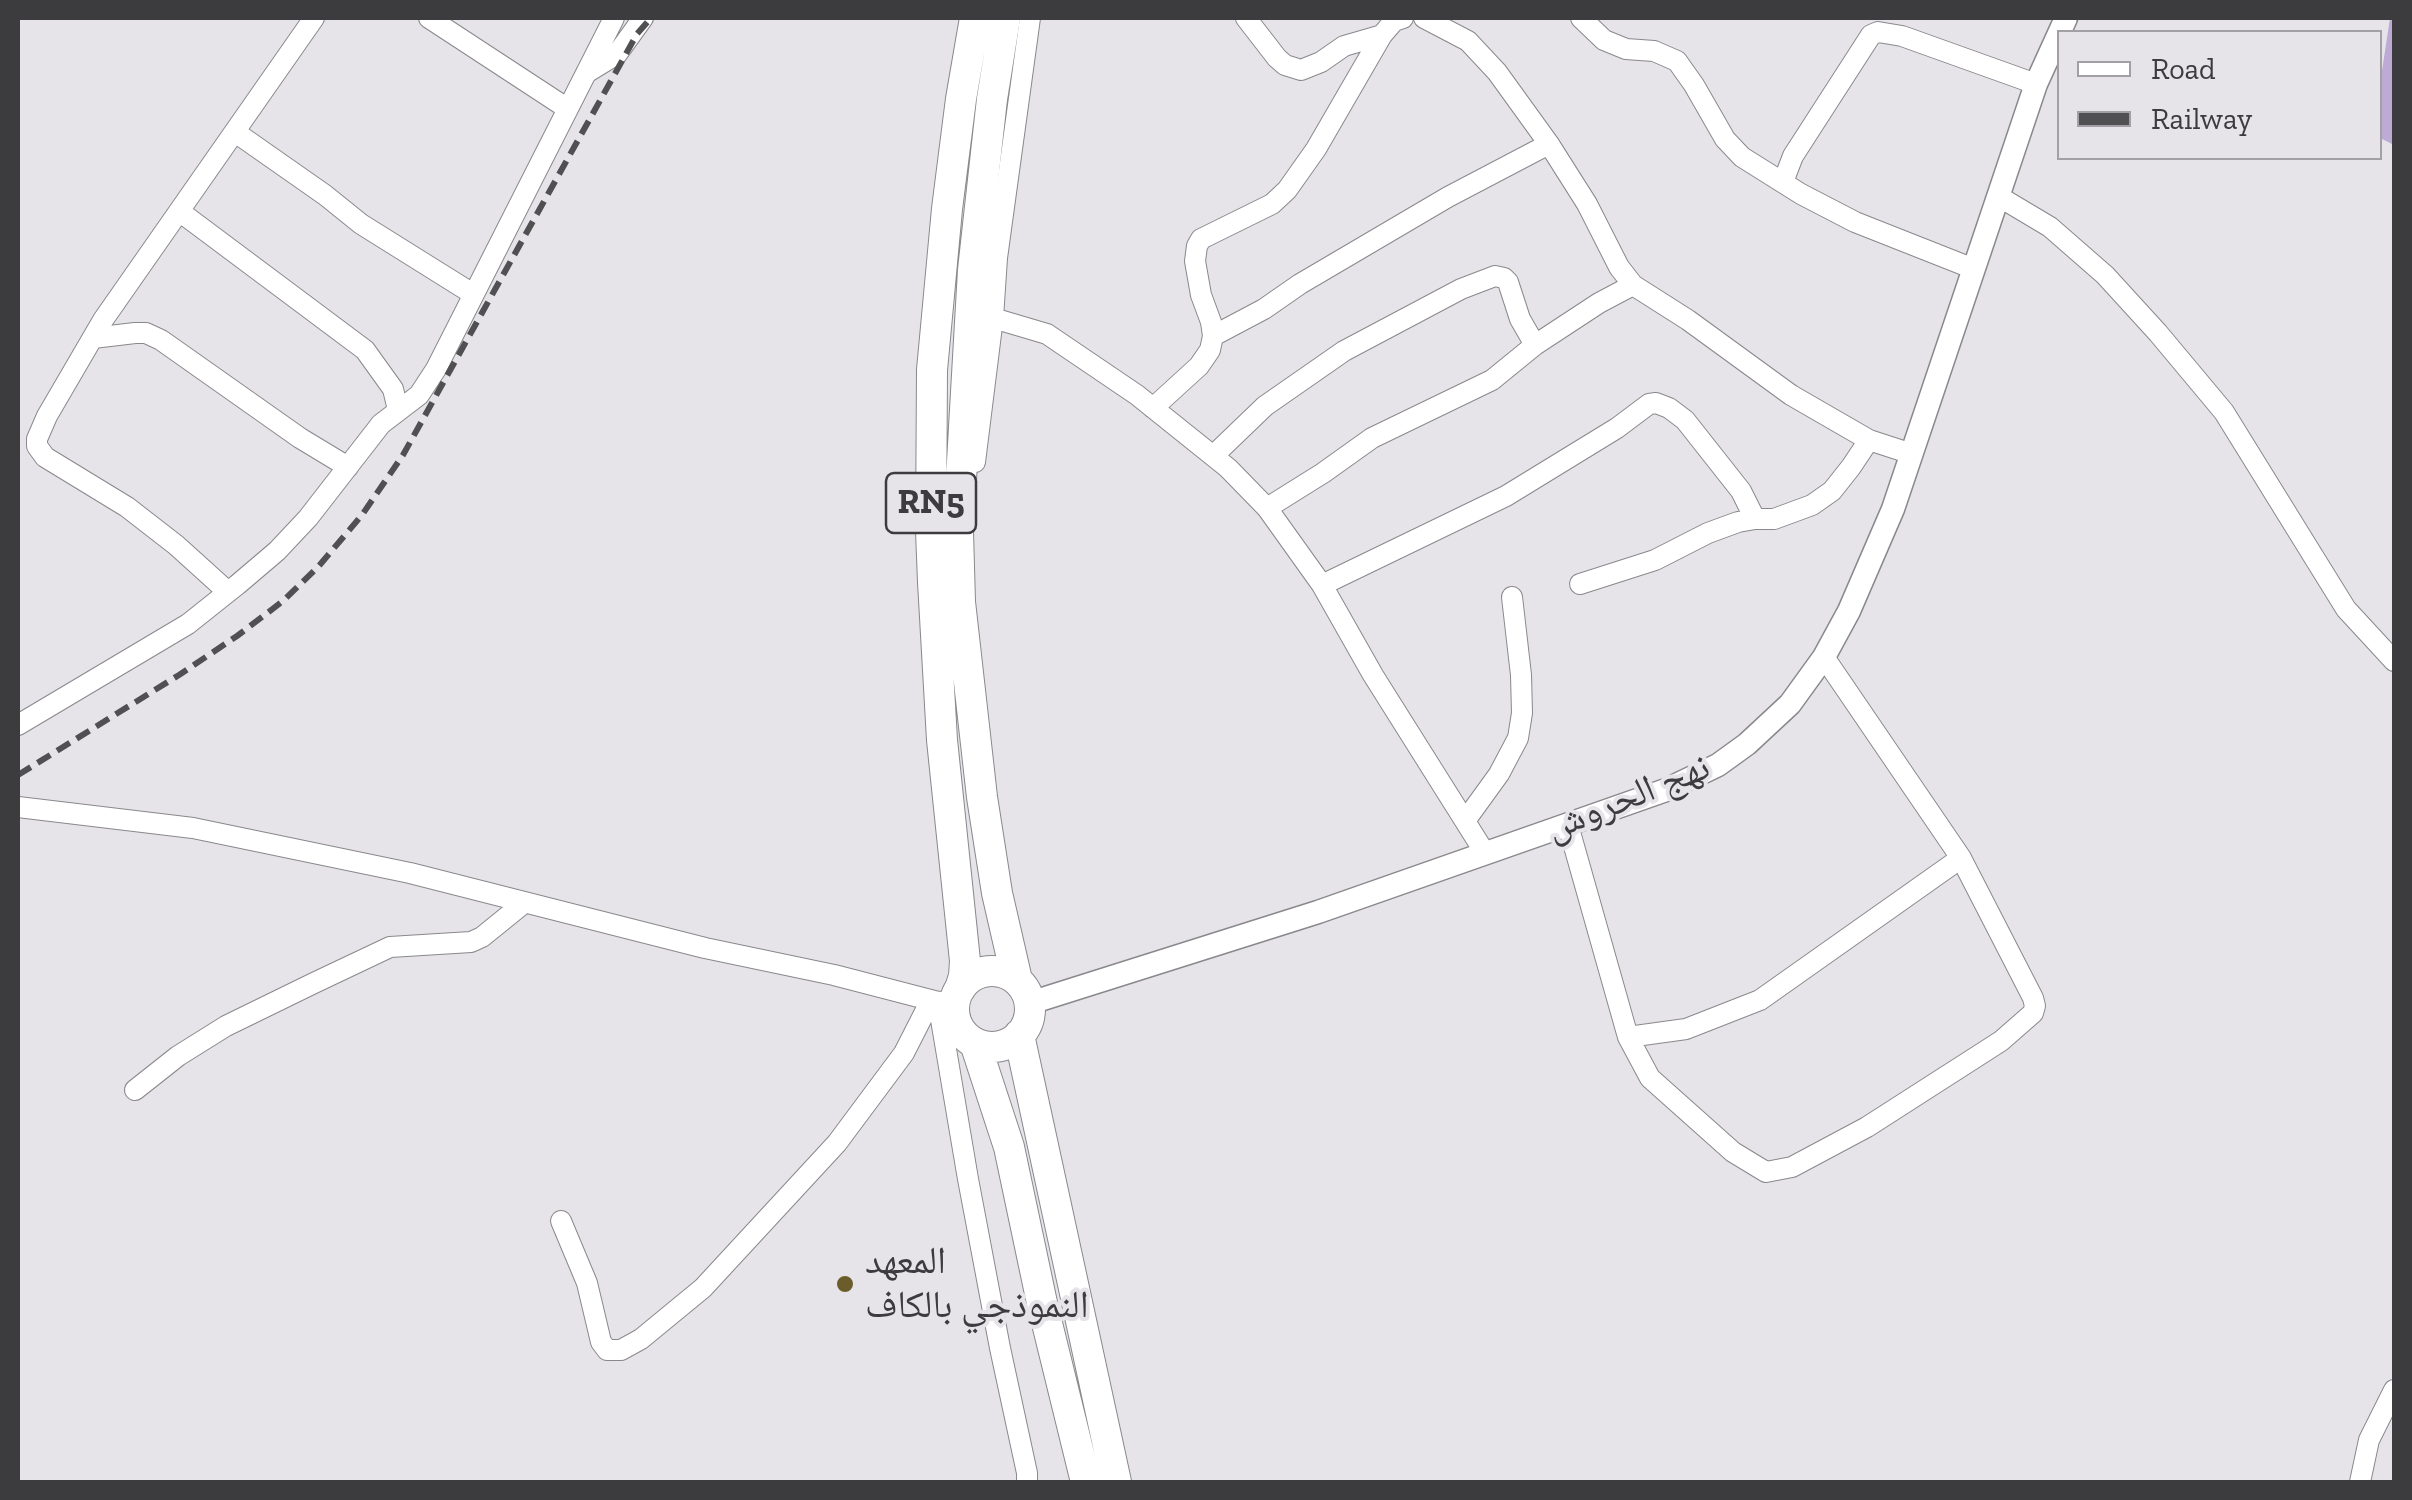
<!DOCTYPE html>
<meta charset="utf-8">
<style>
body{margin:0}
#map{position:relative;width:2412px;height:1500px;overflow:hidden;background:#e6e4e9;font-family:"Zilla Slab",serif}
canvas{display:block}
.frame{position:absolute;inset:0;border:20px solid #3c3b3d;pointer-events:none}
.legend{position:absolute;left:2057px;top:30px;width:325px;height:130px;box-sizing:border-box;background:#e6e4e9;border:2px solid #a2a0a4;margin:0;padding:12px 18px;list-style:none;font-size:30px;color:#3c3b3d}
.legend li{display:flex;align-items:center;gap:20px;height:50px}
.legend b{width:50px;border:2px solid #a2a0a4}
</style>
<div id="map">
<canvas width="2412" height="1500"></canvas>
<div class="frame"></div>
<ul class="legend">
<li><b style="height:12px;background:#fff"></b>Road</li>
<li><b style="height:12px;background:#504f51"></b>Railway</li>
</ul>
</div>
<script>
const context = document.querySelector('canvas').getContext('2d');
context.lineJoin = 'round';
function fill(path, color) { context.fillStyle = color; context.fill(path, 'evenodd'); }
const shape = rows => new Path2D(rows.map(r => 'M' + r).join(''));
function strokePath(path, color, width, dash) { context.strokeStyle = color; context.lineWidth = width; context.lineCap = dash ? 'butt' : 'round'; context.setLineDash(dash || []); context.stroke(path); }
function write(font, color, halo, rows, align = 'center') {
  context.font = font + ' "Zilla Slab","Noto Naskh Arabic",serif'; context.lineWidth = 8; context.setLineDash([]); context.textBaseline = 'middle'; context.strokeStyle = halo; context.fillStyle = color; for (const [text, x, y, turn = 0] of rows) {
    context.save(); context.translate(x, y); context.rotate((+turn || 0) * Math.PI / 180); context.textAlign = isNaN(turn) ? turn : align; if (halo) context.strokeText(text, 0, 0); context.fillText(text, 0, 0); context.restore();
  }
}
fill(shape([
 [2390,18,2394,18,2394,145,2380,138,2380,84]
]), '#bdabd6');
const minor = shape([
 [429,18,568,109],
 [1246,18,1277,58,1285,65,1301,70,1321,62,1344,46,1382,35],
 [1424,18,1468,41,1497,72,1549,144,1587,204,1619,267,1633,285,1688,320,1791,395,1869,440,1912,454],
 [1581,18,1604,40,1626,49,1654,51,1677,61,1694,85,1725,139,1742,157,1801,194,1855,222,1974,269],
 [586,73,617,54,643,18],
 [235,132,325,195,361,224,473,294],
 [1783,182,1793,156,1871,35,1878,32,1902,36,2036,84],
 [1998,196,2050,227,2105,275,2158,333,2224,412,2346,609,2394,661],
 [179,211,365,350,393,389,398,410],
 [993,318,1047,334,1137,395,1228,468,1267,508,1322,585,1373,675,1485,853],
 [1213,336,1264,309,1300,284,1448,197,1549,144],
 [93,338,135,333,146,333,161,340,300,438,348,467],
 [1153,408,1199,366,1210,350,1213,336,1211,322,1201,295,1195,261,1197,246,1201,239,1272,204,1287,190,1316,149,1382,35,1394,21,1403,18],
 [1213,456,1265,406,1344,351,1461,289,1495,276,1504,278,1508,282,1520,319,1535,345],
 [975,462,993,318,997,258,1030,18],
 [1267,508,1323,473,1372,438,1492,380,1535,345,1599,303,1633,285],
 [1580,584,1655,560,1708,533,1738,522,1755,519,1774,519,1812,505,1832,491,1851,467,1869,440],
 [1322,585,1506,496,1617,428,1649,404,1656,403,1669,408,1685,420,1741,491,1755,519],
 [228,592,176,545,127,507,45,457,37,446,37,439,47,416,103,320,314,18],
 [18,725,188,624,237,585,277,551,308,518,381,424,419,395,436,369,614,18],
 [18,807,193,828,410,873,705,948,834,975,938,1002,955,1001],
 [1465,821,1499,774,1518,738,1522,713,1521,675,1512,597],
 [1568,825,1628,1037,1650,1078,1733,1152,1766,1172,1792,1167,1867,1127,2001,1041,2033,1013,2035,1006,2033,998,1961,858,1824,657],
 [938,1002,968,1179,1000,1348,1027,1473,1027,1482],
 [1628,1037,1686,1029,1760,1000,1961,858],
 [135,1090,178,1056,226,1026,314,983,390,947,471,942,482,937,524,903],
 [561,1221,587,1283,601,1342,607,1350,621,1350,641,1339,703,1288,837,1143,904,1053,931,1000],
 [2360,1482,2369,1440,2394,1390]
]);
const tertiary = shape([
 [1030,1003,1318,912,1666,790,1718,765,1747,744,1790,704,1824,657,1849,611,1893,509,2036,84,2066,18]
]);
const primary = shape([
 [1005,18,992,99,973,270,958,532,960,602,982,797,997,893,1017,980],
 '954 1009a38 38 0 1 1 76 0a38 38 0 1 1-76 0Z',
 [960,989,964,976,965,961,942,740,933,582,931,531,932,370,947,209,961,99,975,18],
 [1019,1035,1116,1482],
 [975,1043,1009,1147,1042,1303,1086,1482]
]);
strokePath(minor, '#89888c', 22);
strokePath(tertiary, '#89888c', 25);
strokePath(primary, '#89888c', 32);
strokePath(minor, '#fff', 20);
strokePath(tertiary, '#fff', 22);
strokePath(primary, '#fff', 30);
strokePath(shape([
 [18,775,179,675,237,636,283,601,318,567,362,515,403,455,637,34,651,18]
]), '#504f51', 6, [15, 8]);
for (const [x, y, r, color] of [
 [845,1284,10,"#6b5d2b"]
]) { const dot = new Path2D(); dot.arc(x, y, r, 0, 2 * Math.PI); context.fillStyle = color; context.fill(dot); strokePath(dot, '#e6e4e9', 4); }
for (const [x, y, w] of [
 [931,503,90]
]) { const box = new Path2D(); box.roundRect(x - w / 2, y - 30, w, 60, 8); context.fillStyle = '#e6e4e9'; context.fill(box); strokePath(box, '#3c3b3d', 2.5); }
write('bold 35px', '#3c3b3d', null, [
 ["RN5",931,503]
]);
write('38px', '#3c3b3d', '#e6e4e9', [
 ["نهج الحروش",1628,798,-22]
]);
write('38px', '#3c3b3d', '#e6e4e9', [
 ["المعهد",865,1262],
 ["النموذجي بالكاف",865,1306]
], 'left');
</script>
